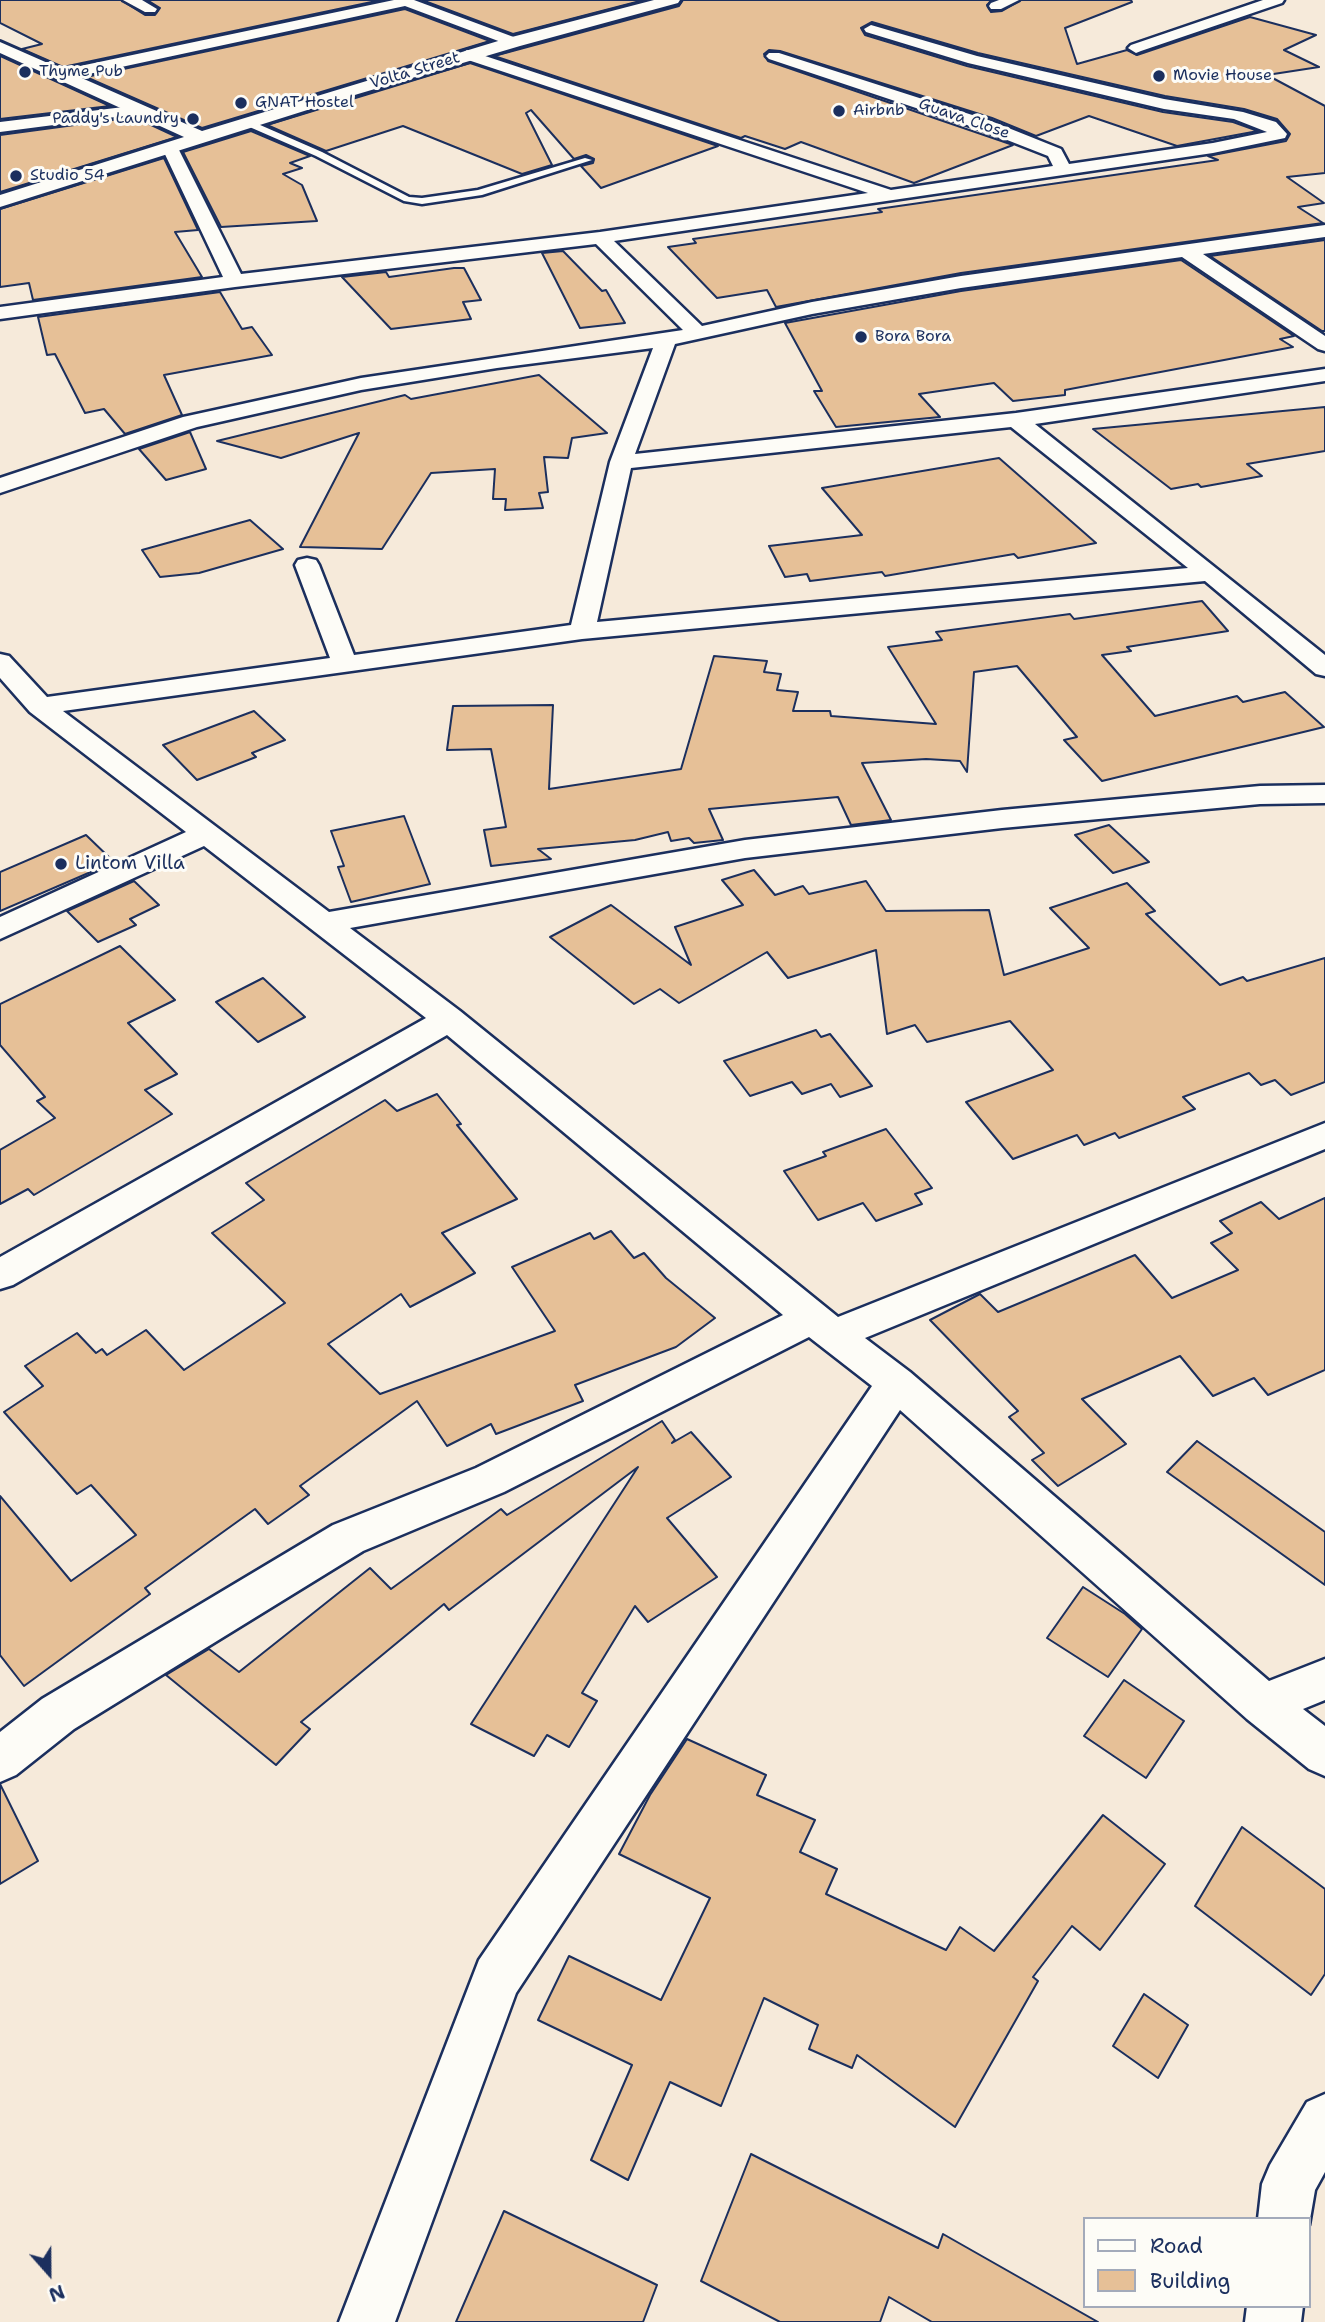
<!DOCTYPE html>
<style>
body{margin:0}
#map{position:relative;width:1325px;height:2322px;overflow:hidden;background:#f6eada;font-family:"Shantell Sans",sans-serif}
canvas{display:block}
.legend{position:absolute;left:1083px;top:2217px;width:228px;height:91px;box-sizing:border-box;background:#fdfcf7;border:2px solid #a3aaba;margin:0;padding:9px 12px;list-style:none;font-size:21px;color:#1b2f5e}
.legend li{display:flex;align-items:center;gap:14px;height:35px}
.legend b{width:35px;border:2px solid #a3aaba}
.north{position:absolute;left:14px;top:2238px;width:70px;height:70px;-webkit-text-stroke:5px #fdfcf7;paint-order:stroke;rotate:159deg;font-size:19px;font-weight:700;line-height:28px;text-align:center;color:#1b2f5e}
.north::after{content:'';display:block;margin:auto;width:24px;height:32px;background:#1b2f5e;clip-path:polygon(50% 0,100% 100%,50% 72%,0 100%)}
</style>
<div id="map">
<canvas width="1325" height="2322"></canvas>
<ul class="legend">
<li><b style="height:9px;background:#fdfcf7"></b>Road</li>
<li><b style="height:19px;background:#e6c097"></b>Building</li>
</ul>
<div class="north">N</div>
</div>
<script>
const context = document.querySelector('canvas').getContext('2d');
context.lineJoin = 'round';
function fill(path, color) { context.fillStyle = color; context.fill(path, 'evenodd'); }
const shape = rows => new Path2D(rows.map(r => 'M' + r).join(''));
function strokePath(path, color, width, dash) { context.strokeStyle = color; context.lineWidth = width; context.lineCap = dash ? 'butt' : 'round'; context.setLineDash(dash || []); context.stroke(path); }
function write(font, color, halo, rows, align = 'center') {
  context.font = font + ' "Shantell Sans",sans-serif'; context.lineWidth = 6; context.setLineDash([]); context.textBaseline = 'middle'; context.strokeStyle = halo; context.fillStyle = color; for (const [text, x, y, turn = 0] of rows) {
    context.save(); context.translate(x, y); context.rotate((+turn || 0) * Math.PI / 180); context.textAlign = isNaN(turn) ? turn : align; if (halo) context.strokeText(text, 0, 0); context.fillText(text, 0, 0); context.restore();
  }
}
const water = shape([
 [822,8,1246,109,1303,127,1301,132,1235,113,1145,98,1048,75,822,8]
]);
fill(water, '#82d3db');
strokePath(water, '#5991a9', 2);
const building = shape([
 [0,0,121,0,145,15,155,15,160,8,147,0,381,0,63,67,22,49,42,44,0,23,0,0],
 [422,0,644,0,513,34,422,0],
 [683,0,992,0,987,5,991,12,1002,11,1021,0,1131,0,1132,2,1065,28,1077,64,1127,50,1137,55,1250,17,1316,35,1284,50,1319,67,1267,75,1325,106,1325,173,1287,177,1324,203,1298,207,1323,223,961,273,776,307,767,290,717,298,668,247,696,243,693,239,882,212,878,209,1218,160,1208,156,1286,141,1290,134,1277,119,1244,109,1165,96,978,53,872,22,861,28,865,35,967,66,1163,112,1233,122,1258,131,1177,146,1089,116,1036,136,992,118,780,51,769,50,764,54,768,61,1013,145,914,183,801,142,785,149,745,136,741,138,494,56,679,6,683,0],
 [405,9,490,41,202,128,86,77,405,9],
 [0,56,110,106,0,119,0,56],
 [470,63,718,146,601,188,581,166,593,163,594,159,586,155,574,159,531,110,526,113,552,165,522,174,403,126,326,151,267,125,470,63],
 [134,117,177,137,0,192,0,135,134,117],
 [251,131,310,156,290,163,302,168,283,174,302,185,317,221,221,227,183,152,251,131],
 [164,158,198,230,175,232,202,277,33,300,29,283,0,287,0,209,164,158],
 [1325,240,1325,331,1322,331,1210,256,1325,240],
 [563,251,602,291,606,290,625,323,580,328,542,253,563,251],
 [1181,260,1294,336,1280,339,1293,347,1065,390,1065,395,1013,401,994,383,919,394,940,417,836,427,814,391,822,391,785,323,961,291,1181,260],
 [454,268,464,268,481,300,463,302,471,319,391,329,342,277,386,272,389,277,454,268],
 [220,292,242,329,252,327,272,355,164,375,182,415,125,434,104,409,85,413,55,354,47,355,38,317,220,292],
 [539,375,607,433,572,438,568,458,544,457,548,492,539,493,543,508,505,510,506,499,493,499,495,469,431,473,382,549,300,547,359,433,281,458,217,441,405,395,411,399,539,375],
 [1325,407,1325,451,1247,464,1262,476,1201,487,1198,484,1171,489,1093,429,1325,407],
 [190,432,206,469,166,480,139,449,190,432],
 [999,458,1096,543,1018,558,1014,554,885,576,882,572,810,581,807,574,785,577,769,546,862,535,822,488,999,458],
 [250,520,283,549,199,573,160,577,142,550,250,520],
 [1202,601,1228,631,1127,647,1131,651,1102,655,1155,716,1237,696,1243,702,1285,692,1324,727,1102,781,1064,740,1077,737,1017,666,974,672,967,772,960,761,926,759,862,763,891,820,851,825,838,797,709,809,723,840,694,843,689,838,671,841,668,832,635,840,538,849,551,859,491,866,484,830,506,827,491,749,447,750,453,706,553,705,549,789,681,769,714,656,767,661,764,672,781,674,777,690,798,692,793,711,830,711,831,716,936,724,888,647,942,640,936,632,1070,614,1074,619,1202,601],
 [254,711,285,740,252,753,256,757,197,780,163,745,254,711],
 [404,816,430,884,351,902,338,867,344,866,331,831,404,816],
 [1109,825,1149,862,1113,873,1075,835,1109,825],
 [86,835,114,862,0,911,0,872,86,835],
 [754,870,775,895,803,886,809,894,866,881,886,911,989,910,1004,975,1089,948,1050,908,1127,883,1155,911,1146,914,1220,985,1243,977,1247,981,1325,958,1325,1082,1291,1095,1275,1080,1261,1085,1249,1073,1183,1097,1195,1109,1119,1138,1115,1133,1084,1145,1077,1135,1013,1159,966,1102,1053,1070,1010,1021,927,1042,915,1025,887,1034,876,950,788,978,767,952,679,1003,660,989,634,1004,550,937,611,905,691,965,675,927,743,905,722,880,754,870],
 [134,881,159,905,130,919,136,925,98,942,67,911,134,881],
 [120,946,175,1000,128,1023,177,1074,145,1090,172,1114,34,1195,28,1189,0,1204,0,1150,55,1118,37,1101,45,1097,0,1045,0,1004,120,946],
 [263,978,305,1017,258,1042,216,1002,263,978],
 [816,1030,821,1037,830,1034,872,1086,840,1097,831,1084,802,1094,792,1082,750,1096,724,1061,816,1030],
 [437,1094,461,1124,457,1125,517,1199,442,1233,475,1273,410,1307,401,1294,328,1344,380,1394,555,1331,512,1267,590,1233,594,1239,611,1231,634,1258,644,1253,666,1278,715,1318,676,1347,575,1385,583,1401,496,1434,491,1424,447,1446,417,1401,300,1486,309,1495,268,1524,255,1509,145,1588,150,1594,24,1686,0,1655,0,1496,71,1581,136,1535,91,1485,77,1494,4,1412,43,1386,25,1366,77,1333,96,1353,102,1349,107,1355,146,1330,184,1370,285,1303,212,1233,264,1200,246,1183,385,1100,397,1111,437,1094],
 [886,1129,932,1188,915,1194,922,1204,876,1221,863,1203,818,1220,784,1171,826,1156,823,1152,886,1129],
 [1325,1198,1325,1370,1268,1395,1254,1378,1213,1396,1180,1356,1082,1399,1126,1444,1058,1486,1032,1460,1044,1453,1009,1417,1018,1411,930,1320,980,1294,998,1312,1135,1255,1172,1298,1238,1270,1211,1243,1232,1233,1220,1221,1261,1202,1279,1219,1325,1198],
 [662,1421,675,1440,672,1443,691,1432,731,1477,667,1518,717,1577,648,1622,635,1606,582,1693,597,1701,569,1747,547,1735,534,1756,471,1724,638,1467,449,1610,444,1604,301,1722,310,1729,276,1765,166,1675,209,1649,239,1672,370,1568,391,1589,501,1509,507,1515,662,1421],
 [1197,1441,1325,1532,1325,1585,1167,1472,1197,1441],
 [1083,1587,1125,1614,1142,1629,1108,1677,1047,1638,1083,1587],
 [1124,1680,1184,1721,1146,1778,1084,1736,1124,1680],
 [687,1739,766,1775,757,1795,815,1820,800,1852,837,1869,826,1894,946,1950,960,1927,994,1951,1103,1815,1165,1864,1100,1950,1072,1926,1033,1977,1038,1981,955,2127,857,2055,852,2068,809,2049,818,2025,764,1998,721,2106,670,2082,628,2180,591,2160,632,2065,538,2020,569,1956,661,2000,710,1898,619,1854,650,1795,687,1739],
 [0,1784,38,1861,0,1884,0,1784],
 [1242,1827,1325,1889,1325,1974,1311,1995,1195,1906,1242,1827],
 [1144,1994,1188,2025,1158,2078,1113,2046,1144,1994],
 [751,2154,938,2248,943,2234,1098,2322,932,2322,889,2297,880,2322,780,2322,701,2281,751,2154],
 [504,2211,657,2285,643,2322,456,2322,504,2211]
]);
fill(building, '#e6c097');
strokePath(building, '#1b2f5e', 2);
const lane = shape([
 [245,121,251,121,322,152,409,197,422,198,478,190,585,158,592,160,482,195,422,204,404,201,316,156,245,125,245,121]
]);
const street = shape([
 [123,0,142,0,157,9,155,12,145,12,123,0],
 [394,0,414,0,519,39,522,42,519,45,509,45,405,6,61,80,53,75,61,70,394,0],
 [999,0,1019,0,1001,9,991,9,989,6,991,3,999,0],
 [1263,0,1284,0,1282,3,1141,51,1136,53,1128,48,1131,45,1263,0],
 [871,25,977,56,1164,99,1243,112,1276,122,1287,134,1285,138,1213,153,614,241,702,326,812,302,961,276,1325,225,1325,237,1203,254,1325,336,1325,351,1318,349,1182,257,961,288,812,314,675,344,635,454,1016,413,1325,369,1325,381,1035,424,1325,655,1325,676,1316,674,1205,581,582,639,63,711,329,912,745,840,1002,810,1260,786,1325,785,1325,803,1260,804,1002,828,745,858,350,928,460,1011,838,1317,1325,1123,1325,1149,865,1338,910,1372,1269,1681,1325,1659,1325,1700,1303,1709,1325,1726,1325,1776,1309,1769,1247,1719,900,1410,516,1993,395,2322,339,2322,479,1960,872,1386,809,1337,504,1492,363,1551,74,1729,16,1775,0,1782,0,1732,42,1699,333,1525,476,1468,783,1315,447,1035,13,1285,0,1289,0,1257,426,1018,204,846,0,939,0,917,186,832,30,712,0,678,0,654,9,656,47,697,330,658,295,565,298,560,307,558,316,560,319,565,354,655,571,625,610,462,653,348,497,368,361,390,197,427,0,493,0,478,183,417,361,378,683,330,596,244,235,287,0,319,0,307,223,277,162,148,170,143,178,148,241,274,600,232,868,193,462,58,459,55,467,50,891,190,1053,166,1048,156,979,129,769,59,766,56,769,53,779,53,991,121,1061,149,1069,164,1213,143,1267,132,1234,119,1164,109,968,63,866,32,864,29,871,25],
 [1011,427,1188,568,597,622,631,468,1011,427],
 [140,105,146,107,148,110,146,113,0,132,0,122,140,105],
 [1325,2094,1325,2172,1315,2190,1309,2225,1309,2219,1258,2219,1262,2184,1270,2165,1307,2102,1325,2094],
 [1247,2306,1303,2306,1301,2322,1245,2322,1247,2306]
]);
const secondary = shape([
 [654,0,680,0,678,3,520,46,358,94,0,207,0,195,184,137,0,53,0,42,202,131,508,38,654,0]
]);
strokePath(lane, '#1b2f5e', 5);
strokePath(street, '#1b2f5e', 5);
strokePath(secondary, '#1b2f5e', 6);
fill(lane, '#fdfcf7');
fill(street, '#fdfcf7');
fill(secondary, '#fdfcf7');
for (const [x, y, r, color] of [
 [25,72,7,"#1b2f5e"],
 [1159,76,7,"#1b2f5e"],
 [241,103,7,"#1b2f5e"],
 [839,111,7,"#1b2f5e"],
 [193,119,7,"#1b2f5e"],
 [16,176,7,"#1b2f5e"],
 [861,337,7,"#1b2f5e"],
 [61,864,7,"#1b2f5e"]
]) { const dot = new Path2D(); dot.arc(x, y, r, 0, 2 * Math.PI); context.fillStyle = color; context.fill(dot); strokePath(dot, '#fdfcf7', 2.5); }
write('16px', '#1b2f5e', '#fdfcf7', [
 ["Volta Street",415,71,-17],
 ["Guava Close",964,119,19]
]);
write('16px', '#1b2f5e', '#fdfcf7', [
 ["Thyme Pub",39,72],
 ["Movie House",1173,76],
 ["GNAT Hostel",255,103],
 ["Airbnb",853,111],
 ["Paddy's Laundry",179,119,"right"],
 ["Studio 54",30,176],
 ["Bora Bora",875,337]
], 'left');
write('19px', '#1b2f5e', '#fdfcf7', [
 ["Lintom Villa",75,864]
], 'left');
</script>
